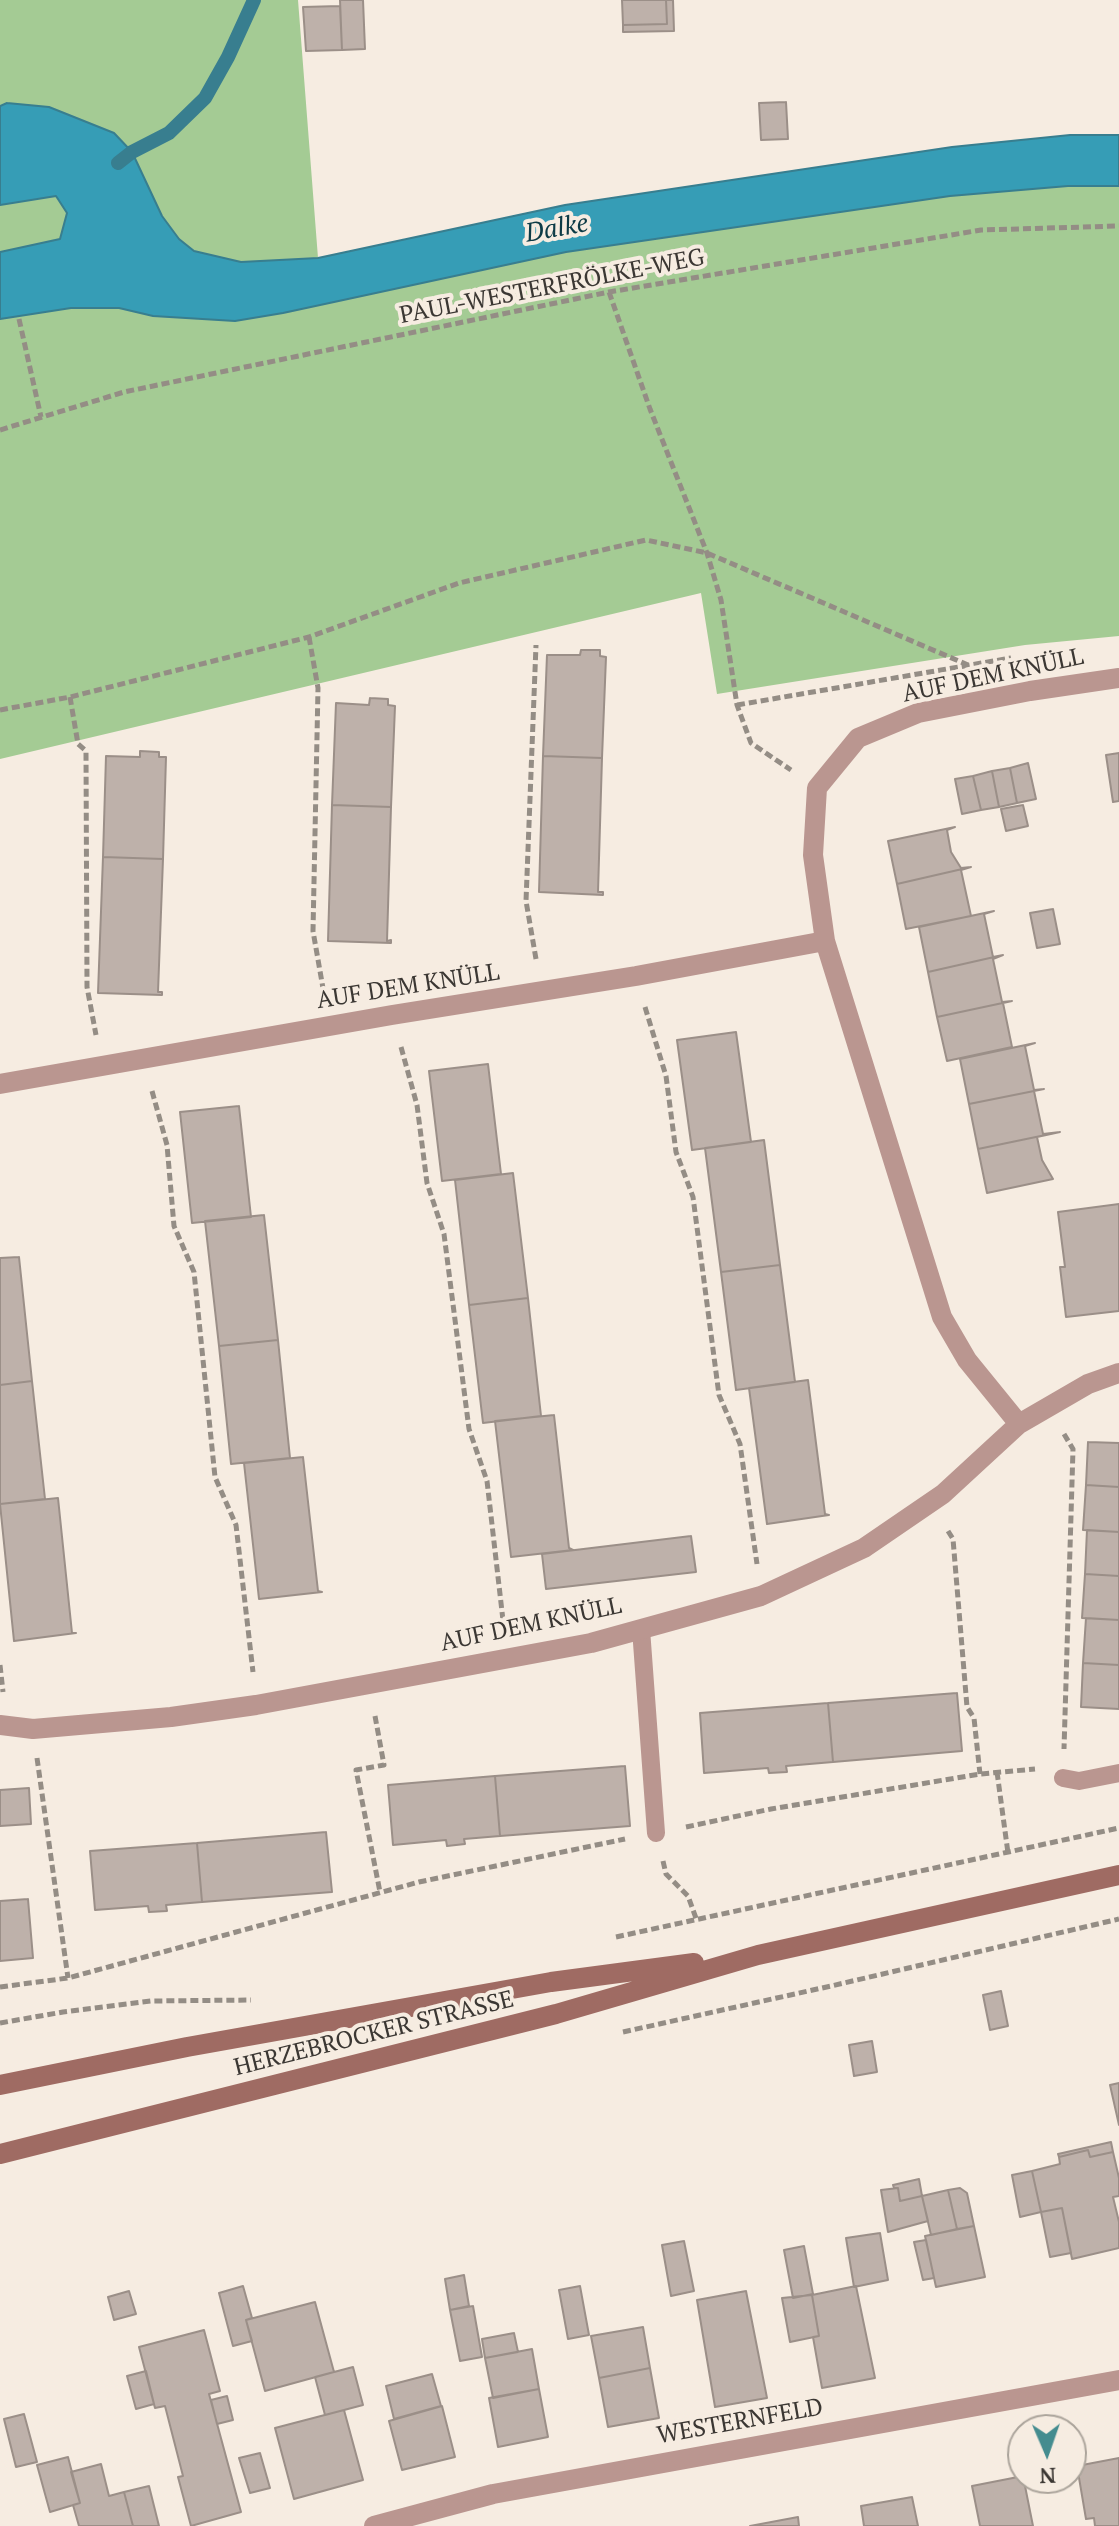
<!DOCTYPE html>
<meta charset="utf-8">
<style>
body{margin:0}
#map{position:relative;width:1119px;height:2526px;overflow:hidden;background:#f6ece1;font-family:"PT Serif",serif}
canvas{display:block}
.north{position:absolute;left:1007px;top:2414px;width:80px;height:80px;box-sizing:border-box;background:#f6ece1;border:2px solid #aba49b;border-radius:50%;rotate:178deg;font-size:22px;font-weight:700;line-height:32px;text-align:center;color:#3b3733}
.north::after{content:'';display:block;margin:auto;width:28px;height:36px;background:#448c8f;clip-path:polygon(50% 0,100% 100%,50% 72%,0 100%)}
</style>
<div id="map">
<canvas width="1119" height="2526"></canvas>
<div class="north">N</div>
</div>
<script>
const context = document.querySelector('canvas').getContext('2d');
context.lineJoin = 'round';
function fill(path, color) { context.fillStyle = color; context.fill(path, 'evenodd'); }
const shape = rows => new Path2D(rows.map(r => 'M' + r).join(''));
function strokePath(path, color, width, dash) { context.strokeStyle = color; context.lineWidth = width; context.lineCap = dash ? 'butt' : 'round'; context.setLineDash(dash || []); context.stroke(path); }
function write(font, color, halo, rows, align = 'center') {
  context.font = font + ' "PT Serif",serif'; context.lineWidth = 8; context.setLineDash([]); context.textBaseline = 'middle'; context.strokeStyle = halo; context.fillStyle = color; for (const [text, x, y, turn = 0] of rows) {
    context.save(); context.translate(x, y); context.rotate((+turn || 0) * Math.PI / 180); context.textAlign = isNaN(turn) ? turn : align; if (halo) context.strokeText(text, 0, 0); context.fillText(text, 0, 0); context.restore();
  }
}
fill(shape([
 [0,0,298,0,318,258,241,262,194,251,179,239,162,216,132,152,7,103,0,106],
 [1068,186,1119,186,1119,636,1025,645,717,694,701,593,0,759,0,319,71,308,119,308,153,316,283,313,566,252,950,196],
 [56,196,67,213,60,239,0,252,0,205]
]), '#a4cb94');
const water = shape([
 [7,103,49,107,114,133,132,152,162,216,179,239,194,251,241,262,318,258,565,205,952,147,1070,135,1119,135,1119,186,1068,186,950,196,566,252,283,313,235,321,153,316,119,308,71,308,0,319,0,252,60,239,67,213,56,196,0,205,0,106,7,103]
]);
fill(water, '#369db6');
strokePath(water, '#387e8f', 2);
strokePath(shape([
 [118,163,132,152,169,133,205,98,228,57,254,0]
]), '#387e8f', 14);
const building = shape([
 [340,0,363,0,365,49,342,50,340,0],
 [622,0,666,0,667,24,623,25,622,0],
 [666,0,673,0,674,31,623,32,623,25,667,24,666,0],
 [340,6,342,50,306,51,303,7,340,6],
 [786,102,788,139,761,140,759,103,786,102],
 [581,650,600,650,600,656,606,657,602,758,543,756,547,655,580,655,581,650],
 [370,698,388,699,388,705,395,706,391,807,332,805,336,703,369,705,370,698],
 [140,751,159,752,159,757,166,757,163,859,103,857,106,756,140,757,140,751],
 [1119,753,1119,801,1113,802,1106,755,1119,753],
 [543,756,602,758,598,892,603,892,603,895,539,892,543,756],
 [1028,763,1036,799,1017,803,1010,768,1028,763],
 [1010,768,1017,803,999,807,992,771,1010,768],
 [992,771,999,807,981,810,973,776,992,771],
 [973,776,981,810,962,814,955,779,973,776],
 [332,805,391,807,387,941,391,940,391,943,328,941,332,805],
 [1023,805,1028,826,1006,831,1001,809,1023,805],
 [955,827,947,830,951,852,961,868,971,867,897,884,888,841,955,827],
 [103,857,163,859,158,992,162,992,162,995,98,993,103,857],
 [971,867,961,870,971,916,906,929,897,884,971,867],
 [1053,909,1060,944,1037,948,1030,913,1053,909],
 [994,911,984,914,993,957,1003,955,928,972,919,927,994,911],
 [1003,955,993,959,1002,1002,1012,1001,937,1017,928,972,1003,955],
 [1012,1001,1003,1003,1012,1047,947,1061,937,1017,1012,1001],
 [736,1032,751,1142,692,1150,677,1040,736,1032],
 [1035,1043,1025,1046,1034,1090,1044,1089,969,1104,960,1059,1035,1043],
 [488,1064,501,1174,442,1181,429,1071,488,1064],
 [1044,1089,1034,1091,1043,1134,1060,1132,978,1149,969,1104,1044,1089],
 [239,1106,251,1217,192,1223,180,1112,239,1106],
 [1060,1132,1037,1137,1042,1160,1053,1179,987,1193,978,1149,1060,1132],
 [764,1140,780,1265,721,1272,705,1148,764,1140],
 [513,1173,528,1298,469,1305,455,1180,513,1173],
 [1119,1204,1119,1311,1066,1317,1060,1267,1065,1267,1058,1212,1119,1204],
 [264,1215,278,1340,219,1346,205,1221,264,1215],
 [19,1257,32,1381,0,1385,0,1258,19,1257],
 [780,1265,795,1382,736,1390,721,1272,780,1265],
 [528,1298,541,1416,483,1423,469,1305,528,1298],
 [278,1340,290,1458,231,1464,219,1346,278,1340],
 [808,1380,825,1514,829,1515,767,1524,749,1388,808,1380],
 [32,1381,45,1499,0,1504,0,1385,32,1381],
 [554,1415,569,1548,573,1550,511,1557,495,1421,554,1415],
 [1088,1442,1119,1443,1119,1487,1086,1485,1088,1442],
 [303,1457,318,1591,322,1592,259,1599,244,1463,303,1457],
 [1086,1485,1119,1487,1119,1532,1083,1530,1086,1485],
 [58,1498,72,1633,76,1633,14,1641,0,1504,58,1498],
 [1087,1530,1119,1532,1119,1576,1085,1574,1087,1530],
 [691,1536,696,1572,546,1589,542,1554,691,1536],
 [1085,1574,1119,1576,1119,1620,1082,1618,1085,1574],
 [1086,1618,1119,1620,1119,1665,1083,1663,1086,1618],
 [1083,1663,1119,1665,1119,1709,1081,1707,1083,1663],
 [957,1693,962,1751,833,1762,828,1703,957,1693],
 [828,1703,833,1762,786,1766,787,1772,769,1773,768,1768,704,1773,700,1713,828,1703],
 [625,1766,630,1826,500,1836,495,1776,625,1766],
 [495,1776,500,1836,464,1839,465,1844,447,1846,446,1840,393,1845,388,1785,495,1776],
 [29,1788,31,1824,0,1826,0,1790,29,1788],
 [326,1832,332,1892,202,1902,197,1843,326,1832],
 [197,1843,202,1902,166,1905,167,1911,149,1912,148,1906,95,1910,90,1851,197,1843],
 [28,1899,33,1958,0,1961,0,1901,28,1899],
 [1001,1991,1008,2026,990,2030,983,1995,1001,1991],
 [872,2041,877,2072,854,2076,849,2045,872,2041],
 [1119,2083,1119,2125,1110,2085,1119,2083],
 [1111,2142,1113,2152,1090,2157,1088,2150,1059,2157,1058,2154,1111,2142],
 [1088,2150,1090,2157,1113,2152,1119,2178,1119,2196,1113,2197,1119,2222,1119,2248,1072,2259,1062,2208,1041,2212,1032,2171,1060,2164,1059,2157,1088,2150],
 [1032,2171,1041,2212,1020,2217,1012,2175,1032,2171],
 [919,2179,922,2196,900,2201,898,2188,894,2188,893,2185,919,2179],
 [898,2188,900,2201,922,2196,928,2221,888,2232,881,2190,898,2188],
 [960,2188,967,2193,974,2226,957,2229,948,2190,960,2188],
 [948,2190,957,2229,931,2235,922,2196,948,2190],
 [1062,2208,1071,2253,1050,2257,1041,2212,1062,2208],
 [974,2226,985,2277,936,2287,925,2236,974,2226],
 [880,2233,888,2280,854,2287,846,2238,880,2233],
 [926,2240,934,2278,923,2280,914,2242,926,2240],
 [684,2241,694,2291,671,2296,662,2245,684,2241],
 [804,2246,813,2294,793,2298,784,2250,804,2246],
 [464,2275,469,2306,450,2310,445,2279,464,2275],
 [243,2286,252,2318,246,2320,252,2341,233,2346,219,2293,243,2286],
 [580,2286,589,2335,568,2339,559,2290,580,2286],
 [856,2286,875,2378,822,2388,813,2337,819,2336,812,2295,856,2286],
 [129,2291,136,2314,114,2320,108,2297,129,2291],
 [746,2291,767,2398,715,2407,697,2300,746,2291],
 [812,2295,819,2336,790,2342,782,2298,812,2295],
 [315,2302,334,2372,265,2391,246,2320,315,2302],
 [473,2306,482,2357,460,2361,450,2310,473,2306],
 [643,2327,650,2368,599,2378,591,2336,643,2327],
 [204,2330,220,2391,209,2394,241,2512,191,2526,178,2477,183,2476,165,2406,155,2408,139,2347,204,2330],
 [514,2333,518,2352,485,2358,482,2339,514,2333],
 [532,2349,539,2389,493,2398,485,2358,532,2349],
 [353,2367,363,2405,325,2415,315,2377,353,2367],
 [650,2368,659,2418,608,2427,599,2378,650,2368],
 [146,2371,154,2404,136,2409,127,2376,146,2371],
 [432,2374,441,2406,394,2419,386,2386,432,2374],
 [539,2389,548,2437,498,2447,489,2398,539,2389],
 [227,2396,233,2420,217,2424,211,2400,227,2396],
 [442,2406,455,2457,402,2470,389,2421,442,2406],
 [344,2410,363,2480,294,2499,275,2428,344,2410],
 [24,2414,37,2462,16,2467,4,2419,24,2414],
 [260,2453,270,2488,250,2493,239,2458,260,2453],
 [68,2457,80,2503,50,2512,37,2465,68,2457],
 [1119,2458,1119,2526,1095,2526,1094,2518,1086,2519,1077,2466,1119,2458],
 [101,2464,109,2496,124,2492,133,2526,79,2526,73,2505,80,2503,71,2472,101,2464],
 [1023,2476,1033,2526,980,2526,972,2486,1023,2476],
 [149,2486,159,2526,133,2526,124,2492,149,2486],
 [912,2497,918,2526,864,2526,861,2506,912,2497],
 [798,2517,799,2526,750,2526,798,2517]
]);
fill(building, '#beb1aa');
strokePath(building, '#9b8f88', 2);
strokePath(shape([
 [609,292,650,409,707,553,721,600,737,705,751,743,791,770],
 [19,319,41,417],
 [0,430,124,392,609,292,981,230,1119,226],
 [309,637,318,688,313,931,324,994],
 [70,697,78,744,86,751,87,987,96,1035],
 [737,705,1011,658],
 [0,710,70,697,309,637,459,583,646,540,707,553,968,665],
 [536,959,526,901,536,645],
 [645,1007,666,1076,676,1152,693,1197,719,1395,740,1444,757,1564],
 [401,1047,417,1105,427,1183,444,1234,469,1429,487,1481,504,1629],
 [152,1091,167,1145,174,1226,194,1272,215,1477,236,1525,253,1672],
 [1064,1434,1073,1449,1064,1749],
 [948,1531,953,1539,967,1707,974,1718,980,1774],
 [0,1665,3,1692],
 [375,1716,384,1765,356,1770,380,1892],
 [37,1758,68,1978],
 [997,1772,1008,1853],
 [686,1827,771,1809,980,1774,1035,1769],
 [663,1861,666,1874,688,1896,697,1921],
 [616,1937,1119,1828],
 [0,1987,68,1978,419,1882,625,1839],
 [0,2023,63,2012,151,2001,251,2000],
 [623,2032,831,1986,1119,1919]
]), '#948d85', 5, [8, 4]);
strokePath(shape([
 [641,1629,656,1833],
 [1063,1778,1079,1781,1119,1773]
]), '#ba9690', 18);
strokePath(shape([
 [0,1084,392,1015,636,976,825,941],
 [1019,1424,967,1360,942,1317,825,941,813,855,817,788,858,738,918,713,1030,691,1119,678],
 [0,1725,33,1729,171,1717,256,1705,591,1643,761,1596,864,1548,943,1494,1019,1424,1088,1384,1119,1373],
 [374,2526,493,2494,1119,2380]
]), '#ba9690', 20);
strokePath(shape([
 [0,2085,187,2047,551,1982,694,1963],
 [0,2154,556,2014,758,1955,1119,1875]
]), '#9f6b63', 20);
write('24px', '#3b3733', '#f6ece1', [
 ["PAUL-WESTERFRÖLKE-WEG",552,287,-11],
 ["AUF DEM KNÜLL",993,676,-12],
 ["AUF DEM KNÜLL",408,987,-9],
 ["AUF DEM KNÜLL",531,1625,-12],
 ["HERZEBROCKER STRASSE",374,2034,-14],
 ["WESTERNFELD",740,2422,-10]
]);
write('italic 26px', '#0c3b46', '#f6ece1', [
 ["Dalke",557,229,-10]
]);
</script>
